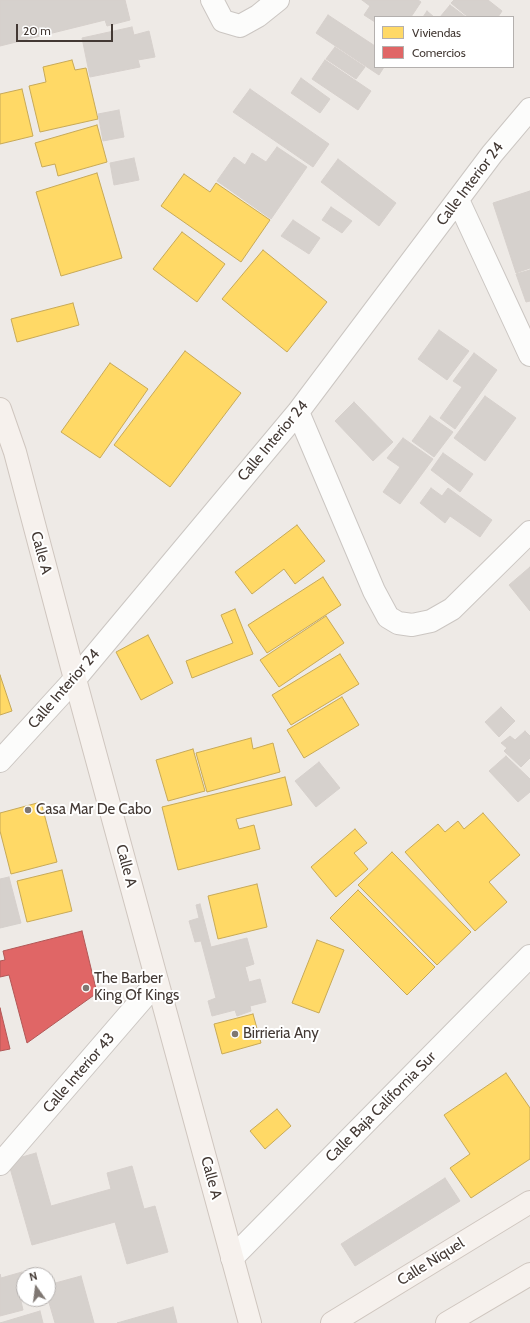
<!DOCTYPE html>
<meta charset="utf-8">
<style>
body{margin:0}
#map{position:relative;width:530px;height:1323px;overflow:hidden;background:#eeeae6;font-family:Cabin,sans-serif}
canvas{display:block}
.legend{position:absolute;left:374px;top:16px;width:140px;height:52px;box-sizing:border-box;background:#fff;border:1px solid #b4b0ae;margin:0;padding:5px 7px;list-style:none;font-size:12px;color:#433934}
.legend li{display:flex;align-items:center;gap:8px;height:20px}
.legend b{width:20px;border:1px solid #b4b0ae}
.north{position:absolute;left:16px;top:1267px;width:40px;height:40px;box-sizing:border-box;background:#fff;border:1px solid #b4b0ae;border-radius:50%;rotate:346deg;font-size:11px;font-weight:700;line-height:16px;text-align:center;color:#433934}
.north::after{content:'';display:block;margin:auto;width:14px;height:18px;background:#7f7772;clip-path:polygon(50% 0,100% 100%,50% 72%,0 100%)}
.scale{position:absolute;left:16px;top:24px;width:97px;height:18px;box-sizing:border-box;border:2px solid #433934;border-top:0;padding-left:5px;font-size:12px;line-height:14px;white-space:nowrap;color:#433934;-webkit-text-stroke:3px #fff;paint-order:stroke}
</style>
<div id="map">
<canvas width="530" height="1323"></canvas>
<ul class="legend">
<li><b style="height:11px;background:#ffd966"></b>Viviendas</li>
<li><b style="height:11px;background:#e06666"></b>Comercios</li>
</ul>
<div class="north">N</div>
<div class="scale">20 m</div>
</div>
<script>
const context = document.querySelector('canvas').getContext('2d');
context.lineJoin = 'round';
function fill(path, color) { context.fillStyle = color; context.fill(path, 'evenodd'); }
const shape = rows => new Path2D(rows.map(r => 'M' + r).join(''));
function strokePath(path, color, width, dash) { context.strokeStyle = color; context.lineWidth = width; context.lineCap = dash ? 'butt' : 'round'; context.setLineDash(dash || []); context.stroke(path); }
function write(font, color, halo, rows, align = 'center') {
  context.font = font + ' Cabin,sans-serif'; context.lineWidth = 4; context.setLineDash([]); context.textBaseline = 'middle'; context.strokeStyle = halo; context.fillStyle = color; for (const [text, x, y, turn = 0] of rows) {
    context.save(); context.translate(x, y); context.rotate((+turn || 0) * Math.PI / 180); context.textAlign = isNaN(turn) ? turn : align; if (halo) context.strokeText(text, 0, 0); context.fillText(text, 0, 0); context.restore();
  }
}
const homes = shape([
 [72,60,75,70,86,68,98,119,40,132,29,86,46,82,43,67,72,60],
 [22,89,33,136,0,144,0,94,22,89],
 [97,125,107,162,58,176,55,164,42,167,35,143,97,125],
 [97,173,122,258,61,276,36,192,97,173],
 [184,174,210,192,216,183,270,220,241,262,161,206,184,174],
 [182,232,225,264,197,302,153,269,182,232],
 [263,250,327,302,287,352,222,299,263,250],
 [73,303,79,325,17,342,11,319,73,303],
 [185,351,241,393,170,487,114,445,185,351],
 [110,363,148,389,100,458,61,432,110,363],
 [297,525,325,561,295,584,284,569,252,594,235,572,297,525],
 [323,577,341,605,267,653,248,625,323,577],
 [235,609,253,654,192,678,186,661,233,643,221,615,235,609],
 [326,616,344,643,279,687,260,660,326,616],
 [148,635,173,683,141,700,116,652,148,635],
 [340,654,359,684,291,725,272,695,340,654],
 [0,675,12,711,0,715,0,675],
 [342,697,359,725,304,758,287,730,342,697],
 [251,738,253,749,273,743,280,772,207,792,196,753,251,738],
 [193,749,205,791,168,801,156,760,193,749],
 [285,777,292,805,236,819,239,829,254,825,260,849,178,870,162,807,285,777],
 [41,802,57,862,11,874,0,831,0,813,41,802],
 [483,813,520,855,489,882,507,902,475,931,405,852,438,824,445,832,458,821,464,829,483,813],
 [355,829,367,843,354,853,368,869,336,897,311,867,355,829],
 [392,852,471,932,437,965,358,885,392,852],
 [62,870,72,911,27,922,17,881,62,870],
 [257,884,267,927,218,939,208,896,257,884],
 [358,890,435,967,407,995,330,918,358,890],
 [317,940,344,950,319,1013,292,1003,317,940],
 [253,1014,261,1043,222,1054,214,1024,253,1014],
 [506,1073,530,1108,530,1159,471,1198,450,1168,470,1154,444,1115,506,1073],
 [277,1109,291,1126,265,1149,250,1131,277,1109]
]);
fill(homes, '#ffd966');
strokePath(homes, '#c7a957', 1);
const shops = shape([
 [82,931,97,993,27,1043,9,975,0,977,0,961,5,960,3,951,82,931],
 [0,1008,10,1049,0,1051,0,1008]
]);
fill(shops, '#e06666');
strokePath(shops, '#b15857', 1);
const building = shape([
 [0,0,125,0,130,20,107,26,105,20,0,46,0,0],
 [362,0,418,0,421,2,411,17,375,17,375,22,364,15,370,6,362,0],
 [454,0,488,0,502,11,498,17,468,17,451,3,454,0],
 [450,5,466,17,440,17,450,5],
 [427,11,434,17,423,17,427,11],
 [328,15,375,46,375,67,384,67,379,75,316,33,328,15],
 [132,27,134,35,149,31,155,57,138,60,140,67,90,77,82,38,132,27],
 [335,47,365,67,356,79,326,59,335,47],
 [325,60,371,91,358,110,312,79,325,60],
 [301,78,330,99,320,113,291,93,301,78],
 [250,89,329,144,313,167,233,112,250,89],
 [119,110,124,137,103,141,98,114,119,110],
 [277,147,307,167,271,219,217,181,234,157,245,165,252,153,266,162,277,147],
 [134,158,139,180,114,185,110,163,134,158],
 [338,159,396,203,379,226,321,182,338,159],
 [530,191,530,268,516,273,493,203,530,191],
 [331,207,352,221,342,233,322,220,331,207],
 [293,220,320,238,309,254,281,236,293,220],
 [530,270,530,301,526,302,516,274,530,270],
 [439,330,469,351,447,380,418,359,439,330],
 [474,353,497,370,455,429,440,418,462,387,453,381,474,353],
 [485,396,516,418,485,461,454,438,485,396],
 [354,402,393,442,373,461,335,421,354,402],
 [430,416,453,432,434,457,412,441,430,416],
 [403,438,433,459,400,504,383,492,400,467,387,458,403,438],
 [443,453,473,474,460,492,431,470,443,453],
 [431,488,442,496,448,488,492,520,480,537,450,516,445,523,420,503,431,488],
 [530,567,530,611,509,585,530,567],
 [501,707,515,721,499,737,485,722,501,707],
 [525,731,530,736,530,758,521,767,504,751,507,748,501,743,510,736,515,740,525,731],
 [506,756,530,779,530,792,518,802,489,771,506,756],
 [319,762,340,788,316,807,295,781,319,762],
 [9,877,21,923,0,928,0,879,9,877],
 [200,904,211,947,247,938,254,964,245,967,249,982,260,979,266,1002,250,1006,251,1011,237,1016,235,1010,212,1016,208,1001,216,998,201,941,195,942,189,921,199,918,196,905,200,904],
 [36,1153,51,1206,111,1189,107,1173,132,1166,144,1209,155,1206,168,1252,127,1264,115,1222,32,1245,8,1161,36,1153],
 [445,1178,460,1201,355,1266,341,1244,445,1178],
 [22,1272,24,1279,24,1299,27,1299,21,1301,23,1310,0,1316,0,1274,1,1278,22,1272],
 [81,1276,94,1323,55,1323,48,1299,48,1285,81,1276],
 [173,1307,177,1323,117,1323,173,1307],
 [40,1311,43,1323,0,1323,40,1311]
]);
fill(building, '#d6d1cd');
strokePath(building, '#d6d0cc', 1);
const street = shape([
 [212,0,223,21,240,26,258,16,278,0],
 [458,200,530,355],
 [298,412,374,591,388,617,398,623,412,625,431,621,452,609,530,532],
 [0,761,75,679,298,412,492,154,530,109],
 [0,1164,157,982],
 [232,1258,530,956]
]);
const secondary = shape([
 [0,409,15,452,75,679,250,1323],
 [332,1323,530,1202],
 [447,1323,530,1274]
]);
strokePath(street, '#cbc6c2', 24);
strokePath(secondary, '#cfc6bf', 24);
strokePath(street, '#fcfcfb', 22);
strokePath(secondary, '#f6f1ed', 22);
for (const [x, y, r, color] of [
 [28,810,4,"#7f7772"],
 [86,988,4,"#7f7772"],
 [235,1034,4,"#7f7772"]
]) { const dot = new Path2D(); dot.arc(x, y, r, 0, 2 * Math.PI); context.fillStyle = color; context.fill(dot); strokePath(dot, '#fff', 1.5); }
write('15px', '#433934', '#fff', [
 ["Calle Interior 24",470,184,-53],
 ["Calle Interior 24",273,441,-50],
 ["Calle A",41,553,75],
 ["Calle Interior 24",64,689,-49],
 ["Calle A",126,866,75],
 ["Calle Interior 43",79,1073,-49],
 ["Calle Baja California Sur",381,1107,-45],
 ["Calle A",211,1178,75],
 ["Calle Níquel",431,1262,-32]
]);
write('15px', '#433934', '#fff', [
 ["Casa Mar De Cabo",36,810],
 ["The Barber",94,979],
 ["King Of Kings",94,996],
 ["Birrieria Any",243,1034]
], 'left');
</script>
